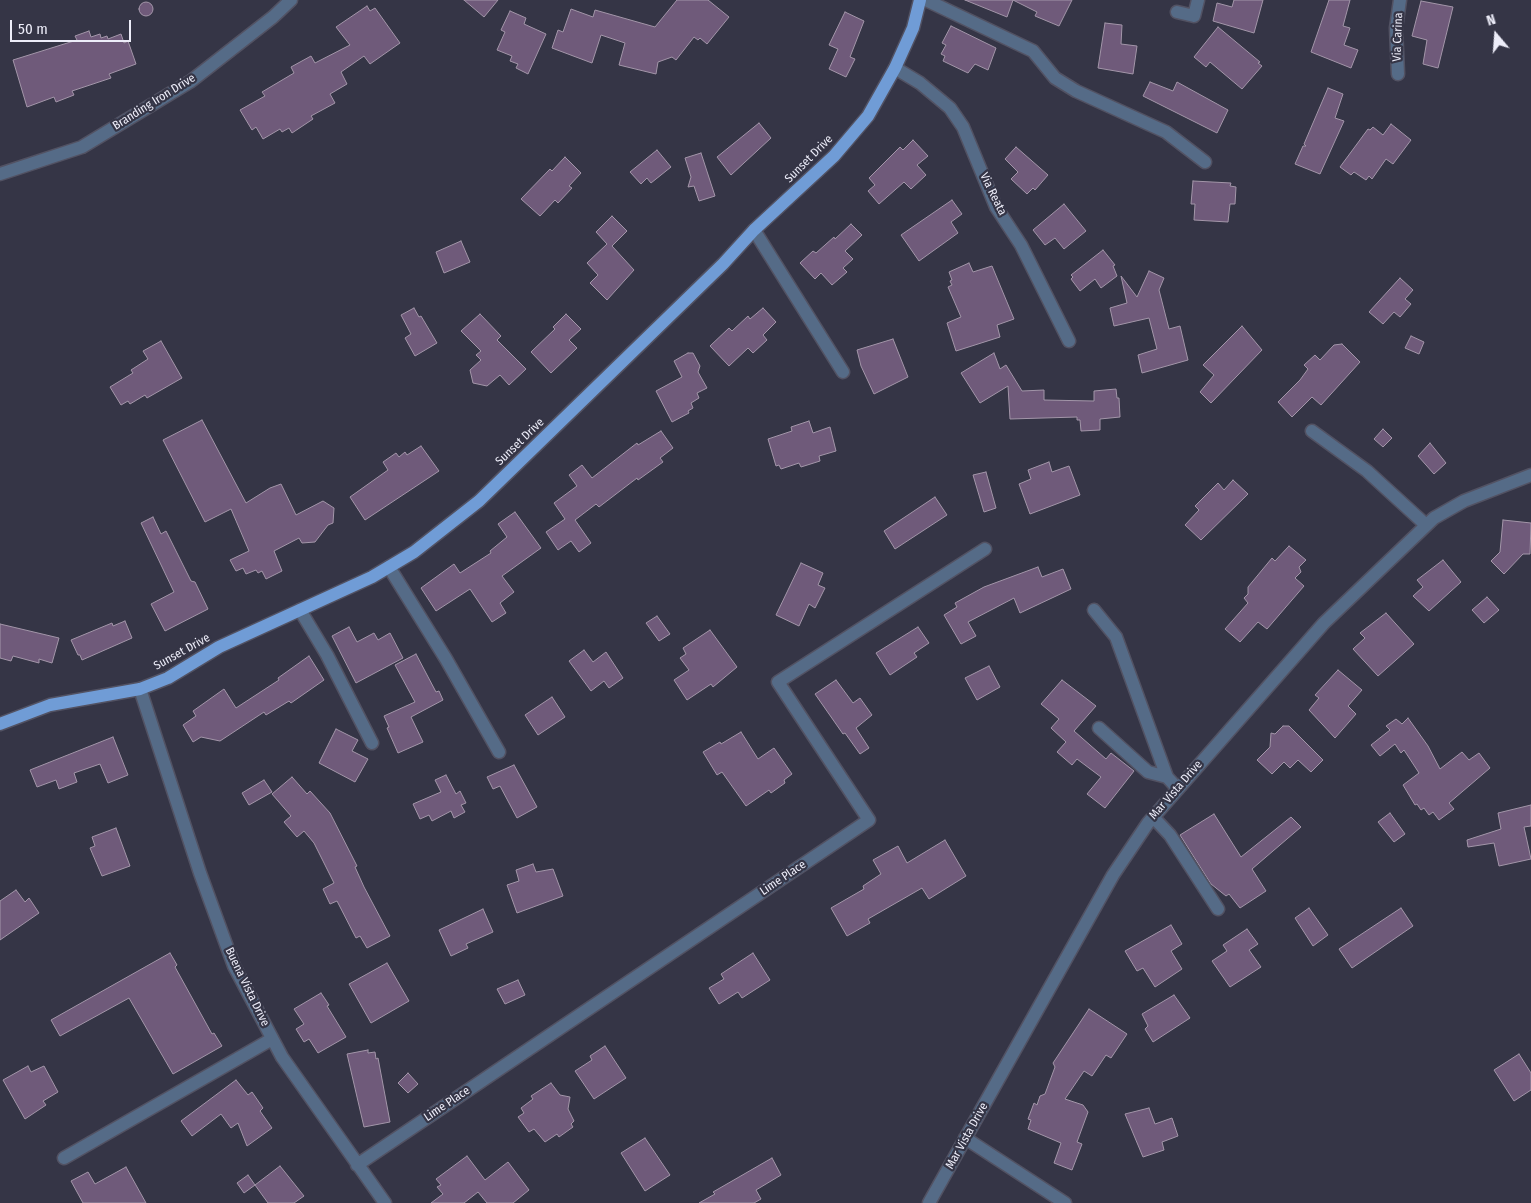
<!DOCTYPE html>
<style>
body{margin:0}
#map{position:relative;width:1531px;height:1203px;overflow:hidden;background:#353546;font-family:"Fira Sans Condensed",sans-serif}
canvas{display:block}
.north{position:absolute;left:1471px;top:10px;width:50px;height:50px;-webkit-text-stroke:4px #353546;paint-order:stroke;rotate:342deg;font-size:14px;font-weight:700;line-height:20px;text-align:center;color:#ededf9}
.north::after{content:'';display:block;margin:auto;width:18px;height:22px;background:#ededf9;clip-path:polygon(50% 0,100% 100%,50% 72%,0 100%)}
.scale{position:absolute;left:10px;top:20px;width:121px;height:22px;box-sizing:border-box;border:2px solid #ededf9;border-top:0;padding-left:6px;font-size:15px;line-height:18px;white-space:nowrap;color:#ededf9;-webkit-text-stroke:4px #353546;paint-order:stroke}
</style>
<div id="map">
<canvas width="1531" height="1203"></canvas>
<div class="north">N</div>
<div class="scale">50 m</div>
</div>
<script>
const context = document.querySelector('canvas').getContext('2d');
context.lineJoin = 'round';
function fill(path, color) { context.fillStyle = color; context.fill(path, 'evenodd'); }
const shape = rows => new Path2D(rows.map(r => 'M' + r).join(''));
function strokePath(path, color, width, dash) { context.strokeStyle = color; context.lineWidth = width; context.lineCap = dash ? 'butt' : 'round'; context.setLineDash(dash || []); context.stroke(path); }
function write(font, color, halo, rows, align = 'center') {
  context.font = font + ' "Fira Sans Condensed",sans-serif'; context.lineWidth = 4.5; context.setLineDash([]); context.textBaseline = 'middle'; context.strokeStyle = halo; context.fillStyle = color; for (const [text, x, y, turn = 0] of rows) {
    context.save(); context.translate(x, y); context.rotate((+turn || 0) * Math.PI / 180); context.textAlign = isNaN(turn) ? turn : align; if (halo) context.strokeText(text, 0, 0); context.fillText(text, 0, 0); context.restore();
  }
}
const building = shape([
 [464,0,498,0,484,17,464,0],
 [677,0,708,0,729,17,707,44,700,38,698,40,694,37,676,60,672,57,658,62,656,74,619,65,625,43,601,35,592,63,552,48,558,30,563,32,571,9,593,17,595,10,655,27,677,0],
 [965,0,1072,0,1059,26,1035,16,1037,12,1013,0,1007,17,965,0],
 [1234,0,1263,0,1254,33,1213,21,1217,3,1232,7,1234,0],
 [1329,0,1350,0,1343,26,1350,28,1344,45,1358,50,1351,68,1311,52,1329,0],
 [1421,1,1453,7,1438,68,1423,64,1427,40,1412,36,1421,1],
 '139 9a7 7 0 1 1 14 0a7 7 0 1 1-14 0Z',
 [367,6,370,11,375,8,400,43,370,64,364,56,341,72,347,84,330,94,335,103,311,116,313,119,292,133,289,128,282,132,280,129,263,139,256,127,252,130,240,110,265,96,262,92,294,73,291,67,311,56,315,63,350,45,336,27,367,6],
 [510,11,526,18,524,24,546,34,528,74,516,68,518,64,510,61,512,56,497,50,505,32,501,30,510,11],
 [845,12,864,21,850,57,855,59,846,77,829,69,838,49,829,45,845,12],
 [1105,23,1122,25,1121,44,1137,46,1133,74,1098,68,1105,23],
 [951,26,996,48,988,70,975,64,968,73,943,61,945,56,941,54,946,45,942,43,951,26],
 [1218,27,1260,62,1258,63,1262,66,1242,89,1210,62,1206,67,1194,57,1218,27],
 [89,31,91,37,100,34,101,38,107,36,108,39,121,34,124,43,128,41,136,64,109,74,111,78,72,91,74,95,56,102,54,97,27,107,13,60,77,40,75,36,89,31],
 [1150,82,1173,91,1177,82,1228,110,1217,133,1143,96,1150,82],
 [1328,88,1343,94,1335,118,1344,121,1320,174,1295,164,1303,146,1306,146,1304,144,1328,88],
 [759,123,771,138,731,175,717,157,759,123],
 [1391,124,1411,140,1393,164,1386,159,1372,179,1369,176,1366,180,1354,172,1351,175,1340,167,1368,129,1370,130,1373,127,1383,135,1391,124],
 [913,140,928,156,917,165,926,175,911,189,904,182,879,204,868,191,875,185,869,178,900,147,903,150,913,140],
 [1016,147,1048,175,1035,190,1033,188,1027,194,1011,179,1018,172,1005,159,1016,147],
 [657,150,671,167,651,183,647,178,641,184,630,172,657,150],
 [701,153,715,196,699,201,694,186,688,187,691,177,685,158,701,153],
 [565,157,581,173,569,186,572,188,558,203,555,200,540,216,521,199,550,169,552,171,565,157],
 [1193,181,1231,183,1230,186,1236,187,1235,204,1230,204,1228,222,1194,220,1195,204,1191,204,1193,181],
 [952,200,962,214,951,222,958,233,919,261,901,235,952,200],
 [1064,204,1086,231,1064,249,1055,238,1045,245,1033,230,1064,204],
 [612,216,627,231,612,246,634,270,607,300,590,283,598,275,587,263,607,244,596,232,612,216],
 [851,224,862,235,845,251,853,259,843,268,847,272,832,285,821,273,815,279,800,263,813,251,816,253,834,237,835,239,851,224],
 [461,241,470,262,444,273,436,252,461,241],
 [1103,250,1115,265,1113,266,1117,276,1101,288,1095,279,1080,291,1071,279,1073,277,1071,275,1103,250],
 [969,263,973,272,992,266,1014,319,997,325,1000,337,956,351,947,323,961,317,948,287,952,285,950,281,952,280,949,272,969,263],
 [1149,271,1164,278,1159,290,1169,329,1180,326,1188,360,1142,373,1138,355,1157,349,1149,318,1114,326,1110,308,1127,303,1121,276,1137,297,1149,271],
 [1400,278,1413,290,1405,299,1411,304,1400,317,1394,312,1383,324,1369,312,1400,278],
 [414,308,419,317,421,316,437,343,415,356,405,338,411,334,401,315,414,308],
 [763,308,776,322,763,335,767,340,753,353,748,348,729,366,710,346,729,328,732,331,748,316,750,319,763,308],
 [480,314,501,336,497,340,526,369,509,385,500,375,487,386,473,383,470,370,481,360,476,355,481,351,461,331,480,314],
 [566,314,581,329,569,340,577,348,551,373,531,352,555,329,553,327,566,314],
 [1242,326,1262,350,1211,403,1200,392,1214,375,1203,365,1242,326],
 [1411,336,1424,342,1419,354,1405,348,1411,336],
 [893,339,908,377,874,394,861,366,857,350,893,339],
 [161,341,182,378,147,398,145,395,130,404,128,401,121,405,110,387,133,373,131,370,148,359,143,351,161,341],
 [1342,344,1360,362,1321,405,1312,397,1292,417,1278,402,1300,380,1308,369,1304,365,1315,355,1320,360,1334,345,1342,344],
 [688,353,693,353,700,366,698,372,707,388,697,393,699,398,691,403,693,408,688,411,689,413,672,422,656,391,682,377,674,361,688,353],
 [994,353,1000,369,1006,365,1022,391,1044,390,1044,400,1094,401,1094,391,1116,389,1117,398,1119,398,1120,417,1100,419,1100,430,1081,431,1080,420,1077,420,1077,417,1010,419,1008,386,980,403,961,373,994,353],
 [202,420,246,503,270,488,281,484,296,515,323,501,334,508,333,523,328,525,315,542,302,543,299,538,274,551,282,571,266,579,262,571,258,573,256,570,246,574,243,568,236,571,230,560,249,551,231,509,205,522,163,440,202,420],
 [809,421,813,433,830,427,836,451,819,456,820,461,801,467,799,463,781,469,779,465,776,466,768,439,792,431,791,427,809,421],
 [1383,429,1392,438,1383,447,1374,439,1383,429],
 [661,431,673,448,660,458,663,462,638,480,637,478,599,507,596,504,575,520,591,543,579,552,571,541,558,550,546,532,565,519,554,503,577,486,569,475,582,465,592,478,637,443,638,445,661,431],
 [1430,443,1446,463,1434,474,1418,456,1430,443],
 [421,446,439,471,365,520,350,497,388,470,383,462,396,453,399,457,405,452,407,455,421,446],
 [1049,462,1052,472,1069,466,1080,495,1030,514,1019,484,1031,479,1028,470,1049,462],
 [986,472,996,508,984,512,973,475,986,472],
 [1233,480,1248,494,1201,540,1185,525,1199,510,1195,506,1218,483,1224,490,1233,480],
 [935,497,947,515,895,549,884,531,935,497],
 [515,512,541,548,502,576,514,592,500,603,506,613,492,622,470,589,436,611,421,588,454,564,460,573,491,553,490,551,507,537,498,524,515,512],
 [153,517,161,534,166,531,191,581,195,582,208,609,165,631,151,604,174,592,141,523,153,517],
 [1503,520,1531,523,1530,554,1523,554,1504,574,1491,561,1500,552,1503,520],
 [1289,546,1306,560,1299,567,1301,572,1295,578,1304,586,1267,629,1258,622,1240,642,1225,629,1248,603,1244,598,1248,594,1248,587,1272,558,1275,561,1289,546],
 [1443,560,1461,582,1429,611,1413,596,1423,587,1417,580,1443,560],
 [801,563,823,573,818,585,825,588,815,608,809,604,799,626,776,615,801,563],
 [1038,567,1042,577,1063,569,1071,589,1020,613,1014,598,968,622,976,636,961,644,944,615,957,607,955,603,984,587,1038,567],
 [1487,597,1499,610,1484,623,1472,610,1487,597],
 [1386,613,1414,644,1378,676,1353,649,1365,638,1360,633,1386,613],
 [657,616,670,634,659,641,646,623,657,616],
 [125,621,132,638,82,660,80,655,78,655,71,640,112,623,113,626,125,621],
 [0,624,59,638,52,663,39,659,39,663,13,656,11,661,0,658,0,624],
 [349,627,357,642,374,633,378,640,390,633,403,658,356,683,332,636,349,627],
 [918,627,929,643,914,653,917,657,890,675,876,653,918,627],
 [710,630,737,667,713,687,711,684,687,700,674,680,689,670,680,658,686,654,683,648,710,630],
 [584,650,593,662,606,652,623,678,609,688,604,681,591,691,569,661,584,650],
 [416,654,436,692,439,691,443,700,411,717,423,742,398,753,387,728,389,727,384,716,415,702,395,665,416,654],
 [309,656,324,680,291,703,289,701,266,715,264,712,220,741,201,737,193,742,183,725,196,716,193,711,224,689,236,708,279,680,278,678,309,656],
 [989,666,1000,687,977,700,965,678,989,666],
 [1338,670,1362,690,1348,706,1356,714,1335,738,1309,710,1319,698,1315,695,1338,670],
 [836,680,853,703,860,698,872,715,856,728,869,748,860,754,845,733,843,734,815,694,836,680],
 [1062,680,1096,706,1074,731,1106,759,1111,753,1134,771,1105,808,1087,794,1101,777,1077,759,1072,765,1057,752,1066,742,1051,728,1059,719,1041,704,1062,680],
 [552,697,565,717,538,735,525,715,552,697],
 [1408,718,1428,746,1440,769,1462,752,1469,760,1479,753,1490,768,1449,803,1454,809,1439,820,1433,812,1429,815,1424,808,1421,810,1417,804,1415,805,1403,785,1419,773,1404,750,1401,753,1395,744,1380,756,1371,745,1390,730,1386,726,1396,719,1402,724,1408,718],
 [1283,726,1289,726,1323,760,1311,772,1298,760,1290,768,1284,762,1272,774,1257,760,1270,747,1271,733,1275,734,1283,726],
 [336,729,358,740,352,751,368,759,355,782,319,763,336,729],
 [741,732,758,759,774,748,792,774,784,780,785,783,771,793,769,790,746,806,722,772,717,775,703,752,720,742,721,744,741,732],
 [113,737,128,775,108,783,100,764,74,773,77,782,59,789,56,780,37,787,30,770,113,737],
 [514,765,537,807,517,818,500,786,493,789,487,777,514,765],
 [446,775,456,794,460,791,466,803,461,805,465,812,454,818,451,811,432,821,429,815,420,819,413,804,441,792,435,780,446,775],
 [292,777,307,794,310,791,330,813,357,866,355,867,364,887,390,936,367,948,360,936,356,938,337,901,330,904,323,889,334,883,314,843,304,831,297,837,284,822,291,816,272,794,292,777],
 [264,780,272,792,249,805,242,793,264,780],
 [1531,805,1531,826,1524,827,1531,859,1499,866,1494,843,1468,847,1467,840,1501,829,1498,813,1531,805],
 [1390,813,1405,834,1394,842,1378,822,1390,813],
 [1214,814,1241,857,1291,817,1301,827,1252,869,1266,891,1240,908,1229,894,1226,896,1211,884,1180,835,1214,814],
 [116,828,130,866,102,876,90,848,95,846,92,837,116,828],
 [945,840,966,876,929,899,922,888,868,919,870,923,847,936,831,908,864,889,863,886,881,874,873,860,898,846,907,863,945,840],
 [533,864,536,872,553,869,563,896,517,913,507,885,519,881,516,870,533,864],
 [16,890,25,902,29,898,39,913,0,940,0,901,16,890],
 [1309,908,1328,935,1313,946,1295,918,1309,908],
 [1401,908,1413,926,1352,968,1339,949,1401,908],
 [483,909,493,932,466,944,468,948,451,956,439,930,483,909],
 [1171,925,1182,944,1171,951,1182,969,1155,987,1143,968,1137,971,1125,951,1171,925],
 [1247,929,1258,944,1249,950,1261,967,1230,987,1212,961,1227,951,1223,945,1247,929],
 [170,953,177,965,175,967,212,1034,214,1033,222,1046,173,1074,129,998,60,1036,51,1020,170,953],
 [753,953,770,980,742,998,738,992,719,1004,709,988,724,979,721,974,753,953],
 [387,963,409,1001,371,1023,349,984,387,963],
 [518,980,525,995,505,1004,497,989,518,980],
 [321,993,329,1005,327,1006,346,1037,318,1053,309,1039,304,1042,296,1029,304,1024,294,1009,321,993],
 [1174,995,1190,1018,1153,1042,1145,1029,1148,1026,1142,1014,1174,995],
 [1089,1009,1127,1034,1111,1058,1106,1055,1092,1076,1084,1071,1065,1099,1083,1105,1088,1112,1077,1142,1082,1144,1072,1170,1054,1163,1061,1143,1028,1129,1031,1120,1028,1119,1034,1103,1037,1105,1040,1096,1045,1094,1055,1067,1053,1063,1089,1009],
 [605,1046,626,1078,594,1099,575,1071,592,1060,590,1056,605,1046],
 [368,1050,368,1053,375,1052,376,1059,378,1058,390,1122,364,1127,347,1054,368,1050],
 [1519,1054,1531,1073,1531,1090,1514,1101,1494,1070,1519,1054],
 [28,1066,31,1072,44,1066,58,1092,43,1101,46,1105,25,1119,3,1080,28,1066],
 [408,1073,418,1084,408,1093,398,1083,408,1073],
 [236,1080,248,1095,252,1092,263,1108,260,1111,272,1128,247,1146,238,1123,231,1128,221,1114,192,1136,181,1121,236,1080],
 [551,1083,560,1095,570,1097,568,1109,574,1121,571,1124,573,1127,559,1137,557,1134,545,1142,534,1129,529,1132,518,1117,524,1113,521,1108,533,1099,531,1096,551,1083],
 [1149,1108,1155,1124,1172,1118,1178,1136,1162,1142,1164,1150,1143,1157,1125,1114,1149,1108],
 [645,1138,670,1175,645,1191,621,1153,645,1138],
 [467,1156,485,1180,508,1162,529,1190,513,1203,487,1203,478,1192,464,1203,431,1203,443,1194,437,1187,441,1185,436,1179,467,1156],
 [772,1158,781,1175,756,1190,761,1199,754,1203,699,1203,715,1194,713,1192,772,1158],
 [280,1166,304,1196,294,1203,268,1203,255,1185,280,1166],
 [126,1167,146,1203,83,1203,71,1181,88,1172,95,1184,126,1167],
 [248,1175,255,1185,244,1193,237,1183,248,1175]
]);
fill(building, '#6f5a7a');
strokePath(building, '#a396a9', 1);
const minor = shape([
 [926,0,1033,51,1055,78,1076,91,1166,132,1205,162],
 [1177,12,1194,16,1198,0],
 [895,68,920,83,950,108,963,127,996,207,1021,245,1069,341],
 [1398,74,1396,28,1400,0],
 [0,174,82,147,191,81,273,17,291,0],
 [754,230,843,372],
 [1312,431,1367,471,1426,525],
 [389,567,446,659,499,752],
 [300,610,327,655,372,743],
 [1094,610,1116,637,1167,777,1178,789],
 [140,689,200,873,234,966,282,1057,385,1203],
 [1099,728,1148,772,1167,777],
 [1153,817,1170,835,1218,909],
 [965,1138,1065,1203],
 [64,1158,272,1039],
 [357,1165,869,820,778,682,985,549],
 [929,1203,1113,875,1148,823,1324,623,1434,518,1464,501,1531,475]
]);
const major = shape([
 [0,724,50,705,140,689,168,678,219,647,372,577,414,552,479,501,723,264,754,230,834,156,868,116,895,68,913,28,920,0]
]);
strokePath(minor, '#525263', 15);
strokePath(major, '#525263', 15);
strokePath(minor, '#556b87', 12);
strokePath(major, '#709cd6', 12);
write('12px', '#ededf9', '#353546', [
 ["Via Carina",1398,37,-88],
 ["Branding Iron Drive",154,102,-32],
 ["Sunset Drive",809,159,-45],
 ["Via Reata",993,194,64],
 ["Sunset Drive",520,442,-44],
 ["Sunset Drive",182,652,-29],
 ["Mar Vista Drive",1176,790,-49],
 ["Lime Place",783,878,-34],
 ["Buena Vista Drive",247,987,64],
 ["Lime Place",447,1104,-34],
 ["Mar Vista Drive",967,1136,-61]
]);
</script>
